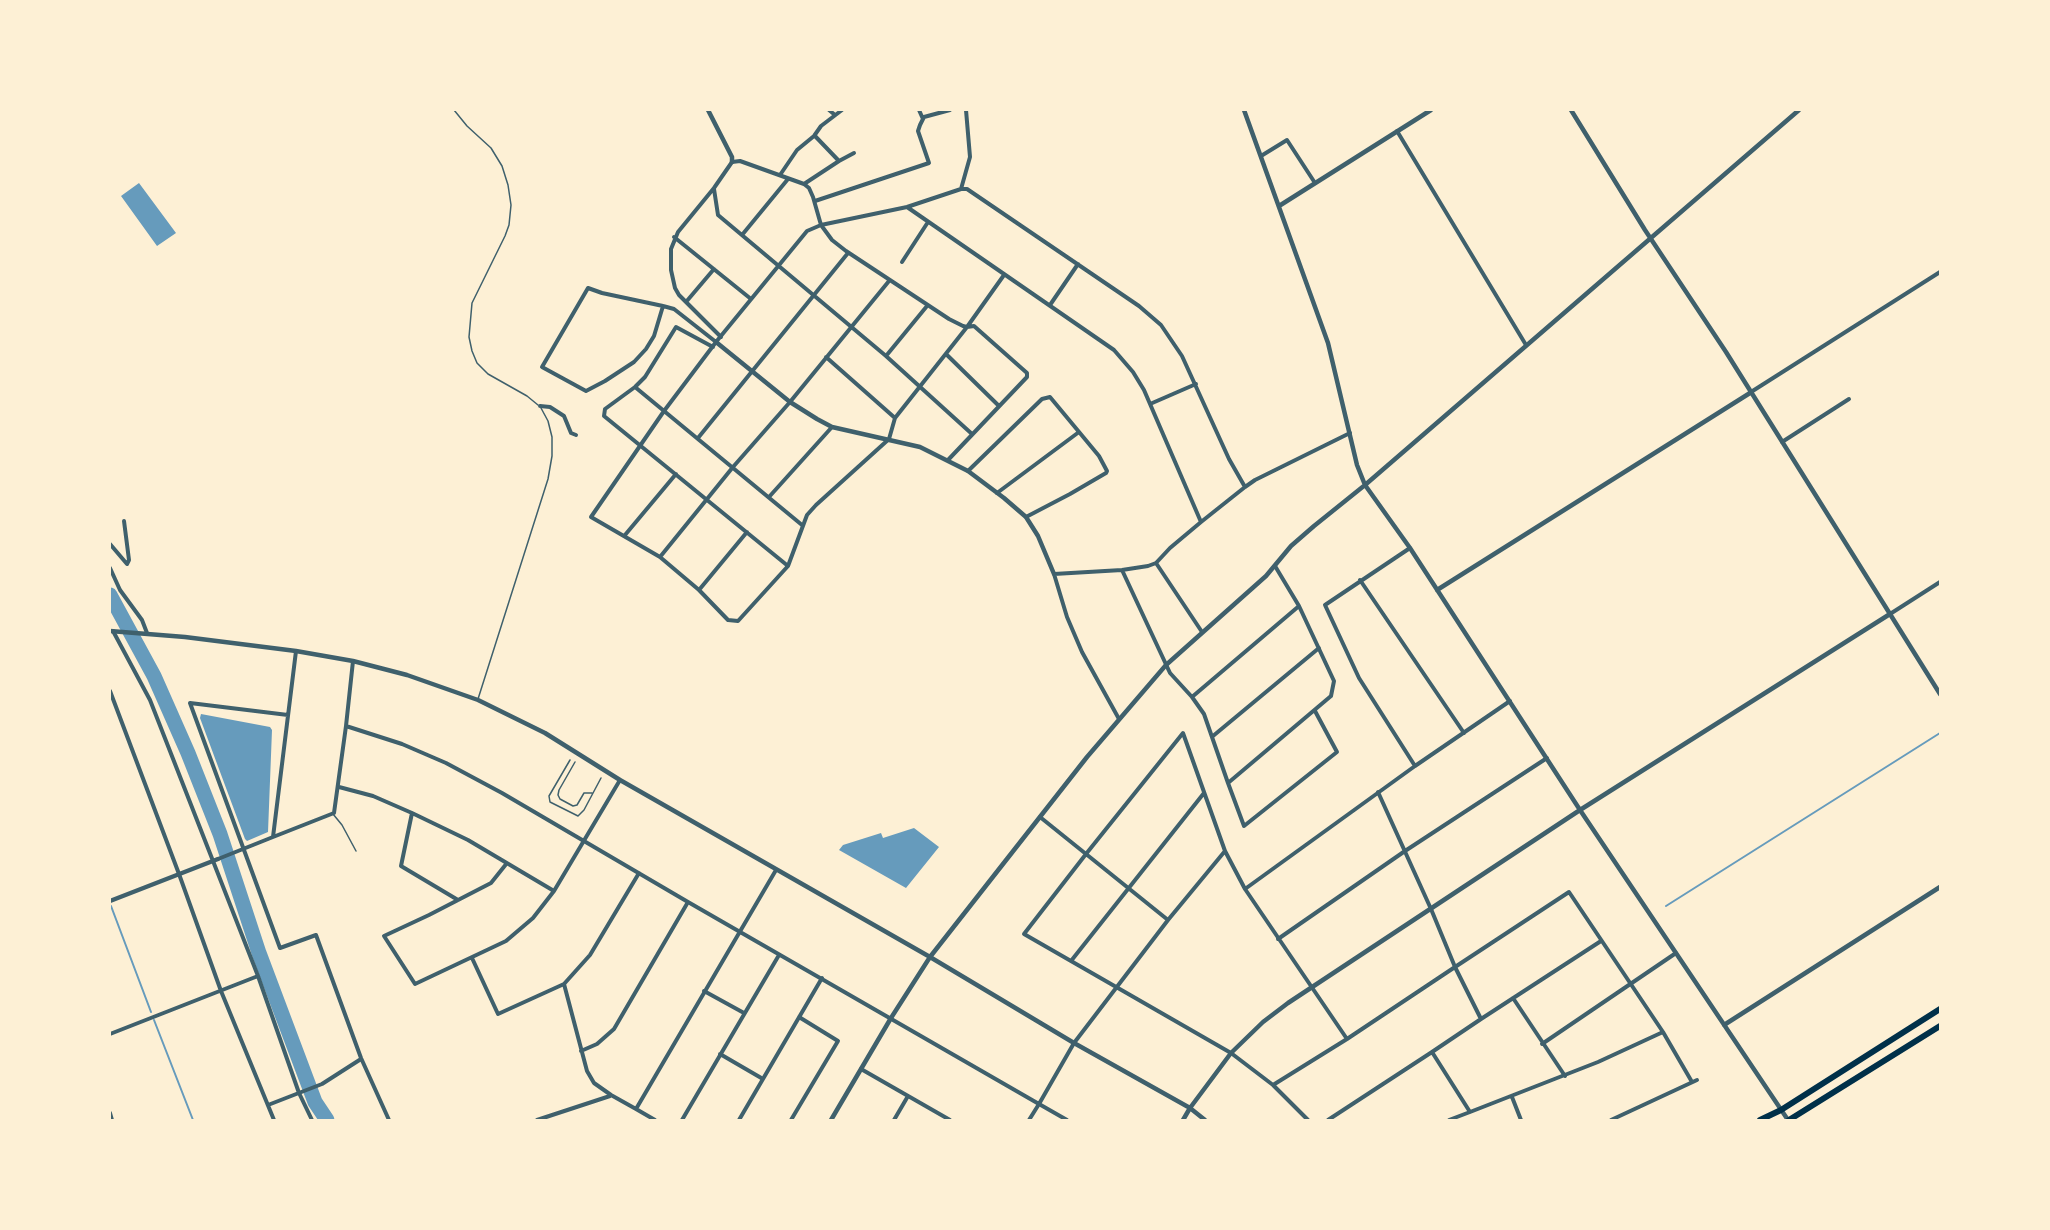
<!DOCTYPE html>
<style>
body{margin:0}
#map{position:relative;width:2050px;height:1230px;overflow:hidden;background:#fdf0d5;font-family:Figtree,sans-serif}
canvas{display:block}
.frame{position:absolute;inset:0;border:111px solid #fdf0d5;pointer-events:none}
</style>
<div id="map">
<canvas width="2050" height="1230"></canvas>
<div class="frame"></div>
</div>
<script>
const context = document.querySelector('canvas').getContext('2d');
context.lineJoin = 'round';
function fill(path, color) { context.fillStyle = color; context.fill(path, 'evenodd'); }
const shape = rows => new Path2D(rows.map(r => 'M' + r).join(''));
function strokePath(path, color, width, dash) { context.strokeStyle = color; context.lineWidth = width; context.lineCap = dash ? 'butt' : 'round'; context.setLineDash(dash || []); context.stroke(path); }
fill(shape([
 [139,183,176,233,157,246,121,196],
 [201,714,270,727,272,730,268,832,247,841,245,839,200,718],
 [914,828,939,847,906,888,839,850,843,845,881,833,883,838]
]), '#669bbc');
strokePath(shape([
 [111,906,151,1012],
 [1666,906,1940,733],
 [154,1020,193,1120]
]), '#669bbc', 2);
strokePath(shape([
 [110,595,154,676,188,753,220,834,259,953,315,1102,327,1120]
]), '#669bbc', 15);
strokePath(shape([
 [454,110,467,126,491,148,502,166,508,185,511,205,509,225,505,236,472,303,469,337,472,351,477,363,488,374,527,396,538,405],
 [478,699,548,479,552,456,552,437,548,421,541,408],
 [570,760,549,796,550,802,578,816,584,810,601,778],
 [575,762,559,790,558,795,560,799,573,806,577,805,584,793,592,793],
 [333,814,342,825,356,851]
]), '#3f606c', 1.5);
strokePath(shape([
 [829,110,835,115],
 [919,110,923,119],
 [1397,131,1526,345],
 [1261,156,1287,140,1315,183],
 [839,161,854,153],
 [780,175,797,150,814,136,821,126,842,110],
 [804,184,839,161,815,136],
 [714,189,718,215,886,356,972,434],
 [961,189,970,157,966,110],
 [815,201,929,163,918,131,920,125,924,117,950,110],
 [907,207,1114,350,1133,372,1144,390,1201,522,1245,487],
 [742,235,788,179],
 [674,237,751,299],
 [902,262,928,222],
 [686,302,714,269],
 [1050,305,1078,264],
 [663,306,654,336,646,349,634,362,605,381,586,391,542,367,588,288,602,293,663,306,674,309,716,342],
 [721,337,679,295,675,288,671,270,671,249,678,232,714,188,732,162,740,161,804,184,809,188,813,197,821,225,907,207,961,189,967,189,1139,306,1161,325,1182,356,1229,459,1245,487,1255,480,1350,433],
 [713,347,676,327,645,377,635,387,605,409,604,416,788,566],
 [946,354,999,406],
 [886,356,927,306],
 [826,357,895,418],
 [635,387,802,525],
 [1751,392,1940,272],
 [1150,404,1196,384],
 [540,406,550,407,564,416,571,433,576,435],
 [698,438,848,253],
 [1782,442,1849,399],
 [948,460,1027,377,1027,373,974,326,967,327,963,326,949,319,846,251,832,240,821,225,807,231,716,342,664,411,591,517,660,557,699,590,728,620,738,621,788,566,807,515,816,505,889,439,895,418,967,327,1004,275],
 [968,471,1042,399,1050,397,1099,456,1107,471,1106,473,1070,494,1026,517],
 [997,493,1079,432],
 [769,497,832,427],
 [124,521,129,560,127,564],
 [625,535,676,474],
 [110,544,127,564],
 [1410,548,1325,605,1359,678,1415,766],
 [660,557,733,467,790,402,889,281],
 [1156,563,1202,632],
 [110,568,120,590,142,620,147,633],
 [1122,570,1170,673,1192,697,1204,714,1228,783,1331,696,1334,681,1299,606,1275,566],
 [1360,580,1464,733],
 [699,590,747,532],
 [1890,614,1940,582],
 [113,631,150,700,258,976,299,1093,312,1120],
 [353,661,346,726,402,744,446,763,502,793,688,902,1039,1104,1074,1043,1168,920,1225,851],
 [110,691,179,874,221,991,274,1120],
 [1192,697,1299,606],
 [288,715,190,703,280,948,316,935,361,1058,389,1120],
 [1119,719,1082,652,1067,617,1054,574,1122,570,1148,566,1156,563,1170,548,1201,522],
 [1213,736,1319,648],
 [1228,783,1244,826,1337,752,1315,711],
 [339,787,373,796,412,813,468,840,554,891],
 [412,813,401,866,458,900],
 [1040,817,1086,854,1024,934,1231,1053,1273,1085],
 [273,837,334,813,346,726],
 [218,859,273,837,296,651],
 [507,863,491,883,429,915,384,936,415,984,506,941,533,918,554,891,620,780],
 [1245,889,1415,766,1510,701],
 [1168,920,1086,854,1183,733,1225,851,1245,889,1347,1039],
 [1278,939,1405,851,1547,758],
 [1601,941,1481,1019,1455,967,1569,892,1663,1032,1692,1082],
 [472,958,498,1014,564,984,590,955,639,873],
 [1071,961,1204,793],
 [564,984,587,1071,594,1083,611,1095,636,1109],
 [704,991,744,1013],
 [1513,998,1565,1076],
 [1481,1019,1432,1052,1470,1112,1598,1062,1663,1032],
 [110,1034,258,976],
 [1542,1044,1676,953],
 [581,1051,597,1044,614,1029,688,902],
 [720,1054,763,1079],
 [861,1069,950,1120],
 [1512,1097,1521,1120],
 [268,1105,322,1084,361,1059],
 [110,1113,112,1120],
 [537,1120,610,1096],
 [655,1120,636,1109,776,870],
 [682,1120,779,955],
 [739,1120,822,978],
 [791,1120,838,1041,799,1017],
 [894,1120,908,1096],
 [1029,1120,1039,1104,1067,1120],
 [1308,1120,1273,1085,1347,1039,1455,967,1431,909,1378,792],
 [1328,1120,1432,1052],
 [1449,1120,1470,1112],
 [1611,1120,1697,1080]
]), '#3f606c', 4);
strokePath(shape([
 [708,110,732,157,732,162],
 [1244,110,1328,343,1357,465,1365,485,1410,548,1580,810,1788,1120],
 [1279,206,1431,110],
 [716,342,790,402,817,419,832,427,920,447,968,471,1004,498,1026,517,1038,536,1054,574],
 [1437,590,1750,393],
 [1890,614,1940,694],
 [110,631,185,637,296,651,353,661,407,675,478,700,545,733,620,780,930,957,1074,1043,1190,1108,1231,1053,1263,1022,1288,1003,1580,810,1890,614,1726,352,1645,230,1571,110],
 [110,901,218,859],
 [1724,1025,1940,887],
 [831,1120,891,1018,930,957,1087,757,1166,665,1266,576,1291,546,1314,526,1365,485,1799,110],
 [1183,1120,1190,1108,1205,1120]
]), '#3f606c', 4.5);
strokePath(shape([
 [1760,1120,1781,1110,1940,1009],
 [1789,1120,1940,1026]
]), '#003049', 6);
</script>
